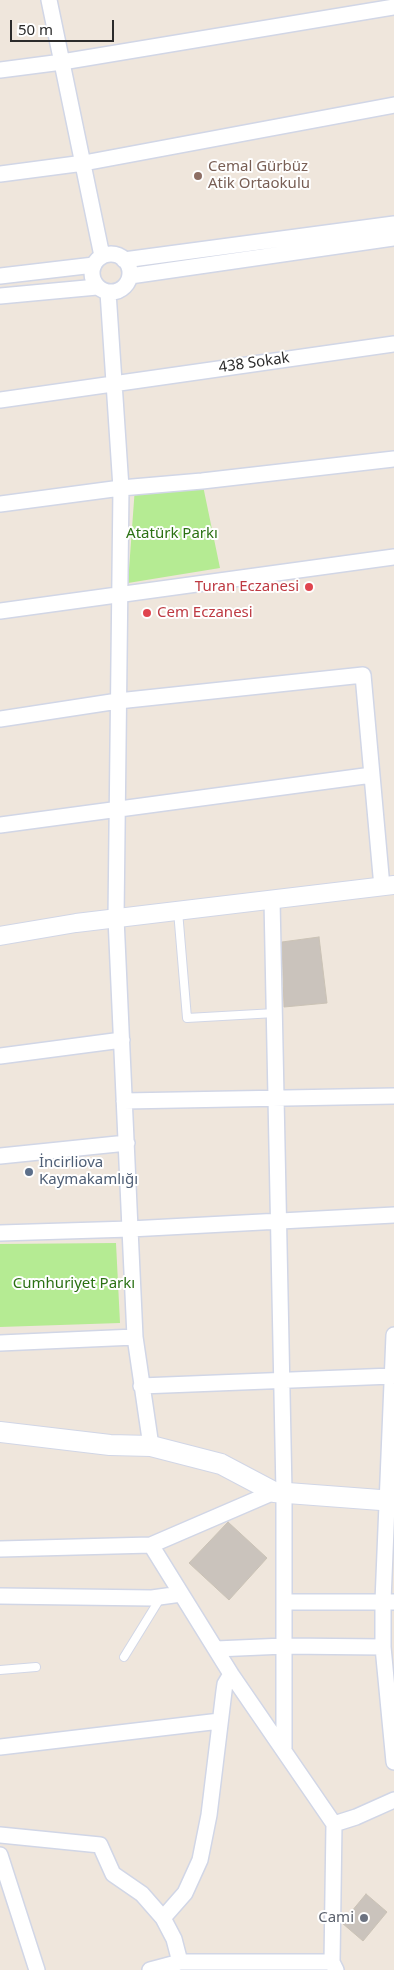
<!DOCTYPE html>
<meta charset="utf-8">
<style>
body{margin:0}
#map{position:relative;width:394px;height:1970px;overflow:hidden;background:#efe6dc;font-family:"Noto Sans",sans-serif}
canvas{display:block}
.scale{position:absolute;left:10px;top:20px;width:104px;height:22px;box-sizing:border-box;border:2px solid #2b2b2b;border-top:0;padding-left:6px;font-size:15px;line-height:18px;white-space:nowrap;color:#2b2b2b;-webkit-text-stroke:4px #fff;paint-order:stroke}
</style>
<div id="map">
<canvas width="394" height="1970"></canvas>
<div class="scale">50 m</div>
</div>
<script>
const context = document.querySelector('canvas').getContext('2d');
context.lineJoin = 'round';
function fill(path, color) { context.fillStyle = color; context.fill(path, 'evenodd'); }
const shape = rows => new Path2D(rows.map(r => 'M' + r).join(''));
function strokePath(path, color, width, dash) { context.strokeStyle = color; context.lineWidth = width; context.lineCap = dash ? 'butt' : 'round'; context.setLineDash(dash || []); context.stroke(path); }
function write(font, color, halo, rows, align = 'center') {
  context.font = font + ' "Noto Sans",sans-serif'; context.lineWidth = 4; context.setLineDash([]); context.textBaseline = 'middle'; context.strokeStyle = halo; context.fillStyle = color; for (const [text, x, y, turn = 0] of rows) {
    context.save(); context.translate(x, y); context.rotate((+turn || 0) * Math.PI / 180); context.textAlign = isNaN(turn) ? turn : align; if (halo) context.strokeText(text, 0, 0); context.fillText(text, 0, 0); context.restore();
  }
}
fill(shape([
 [202,481,220,568,128,583,135,487],
 [116,1243,120,1323,0,1327,0,1244]
]), '#b5eb93');
const building = shape([
 [319,937,327,1003,284,1007,282,942,319,937],
 [228,1522,267,1558,229,1600,189,1563,228,1522],
 [366,1894,387,1912,363,1941,342,1923,366,1894]
]);
fill(building, '#cac3bc');
strokePath(building, '#cac2b5', 1);
const service = shape([
 [178,911,187,1018,275,1013],
 [124,1657,161,1597],
 [0,1670,36,1667]
]);
const minor = shape([
 [49,0,102,256],
 [0,70,62,62,394,7],
 [0,174,84,163,394,105],
 '92 273a19 19 0 1 1 38 0a19 19 0 1 1-38 0Z',
 [124,260,394,224],
 [0,276,94,265],
 [130,276,394,238],
 [0,296,97,287],
 [0,400,394,344],
 [0,504,121,488,202,481,394,459],
 [0,611,394,557],
 [0,719,118,701,363,675,382,887],
 [0,825,372,775],
 [272,900,284,1492,284,1748],
 [0,1056,122,1040],
 [124,1101,394,1096],
 [0,1156,127,1143],
 [0,1233,130,1229,116,918,121,488,108,292],
 [394,1335,383,1601,383,1647,394,1762],
 [0,1343,135,1337],
 [141,1386,392,1376],
 [151,1446,135,1337,130,1229,394,1215],
 [151,1545,231,1674,334,1824,332,1962,336,1970],
 [0,1549,151,1545,274,1492],
 [0,1596,152,1598,181,1594],
 [284,1602,394,1602],
 [216,1649,284,1646,383,1647],
 [0,1747,220,1721],
 [334,1824,356,1817,394,1800],
 [0,1835,100,1845,113,1874,142,1894,163,1918,174,1939,180,1962],
 [0,1855,37,1970],
 [163,1918,185,1893,200,1860,209,1815,224,1691,225,1684,231,1674],
 [150,1970,180,1962,332,1962]
]);
const tertiary = shape([
 [0,936,76,923,394,885]
]);
const secondary = shape([
 [0,1432,110,1445,151,1446,221,1464,274,1492,394,1501]
]);
strokePath(service, '#d1d6e6', 10);
strokePath(minor, '#d1d6e6', 18);
strokePath(tertiary, '#d1d6e6', 20);
strokePath(secondary, '#d1d6e6', 22);
strokePath(service, '#fff', 8);
strokePath(minor, '#fff', 15);
strokePath(tertiary, '#fff', 18);
strokePath(secondary, '#fff', 20);
for (const [x, y, r, color] of [
 [198,176,5,"#8d6e63"],
 [309,587,5,"#e0444e"],
 [147,613,5,"#e0444e"],
 [29,1172,5,"#5c6f8a"],
 [364,1918,5,"#6b7280"]
]) { const dot = new Path2D(); dot.arc(x, y, r, 0, 2 * Math.PI); context.fillStyle = color; context.fill(dot); strokePath(dot, '#fff', 2); }
write('15px', '#785e54', '#fff', [
 ["Cemal Gürbüz",208,167],
 ["Atik Ortaokulu",208,184]
], 'left');
write('15px', '#2b2b2b', '#fff', [
 ["438 Sokak",254,363,-8]
]);
write('15px', '#2b7113', '#fff', [
 ["Atatürk Parkı",172,534],
 ["Cumhuriyet Parkı",74,1284]
]);
write('15px', '#be3a42', '#fff', [
 ["Turan Eczanesi",299,587],
 ["Cem Eczanesi",157,613,"left"]
], 'right');
write('15px', '#4e5e75', '#fff', [
 ["İncirliova",39,1163],
 ["Kaymakamlığı",39,1180]
], 'left');
write('15px', '#5b616d', '#fff', [
 ["Cami",354,1918]
], 'right');
</script>
